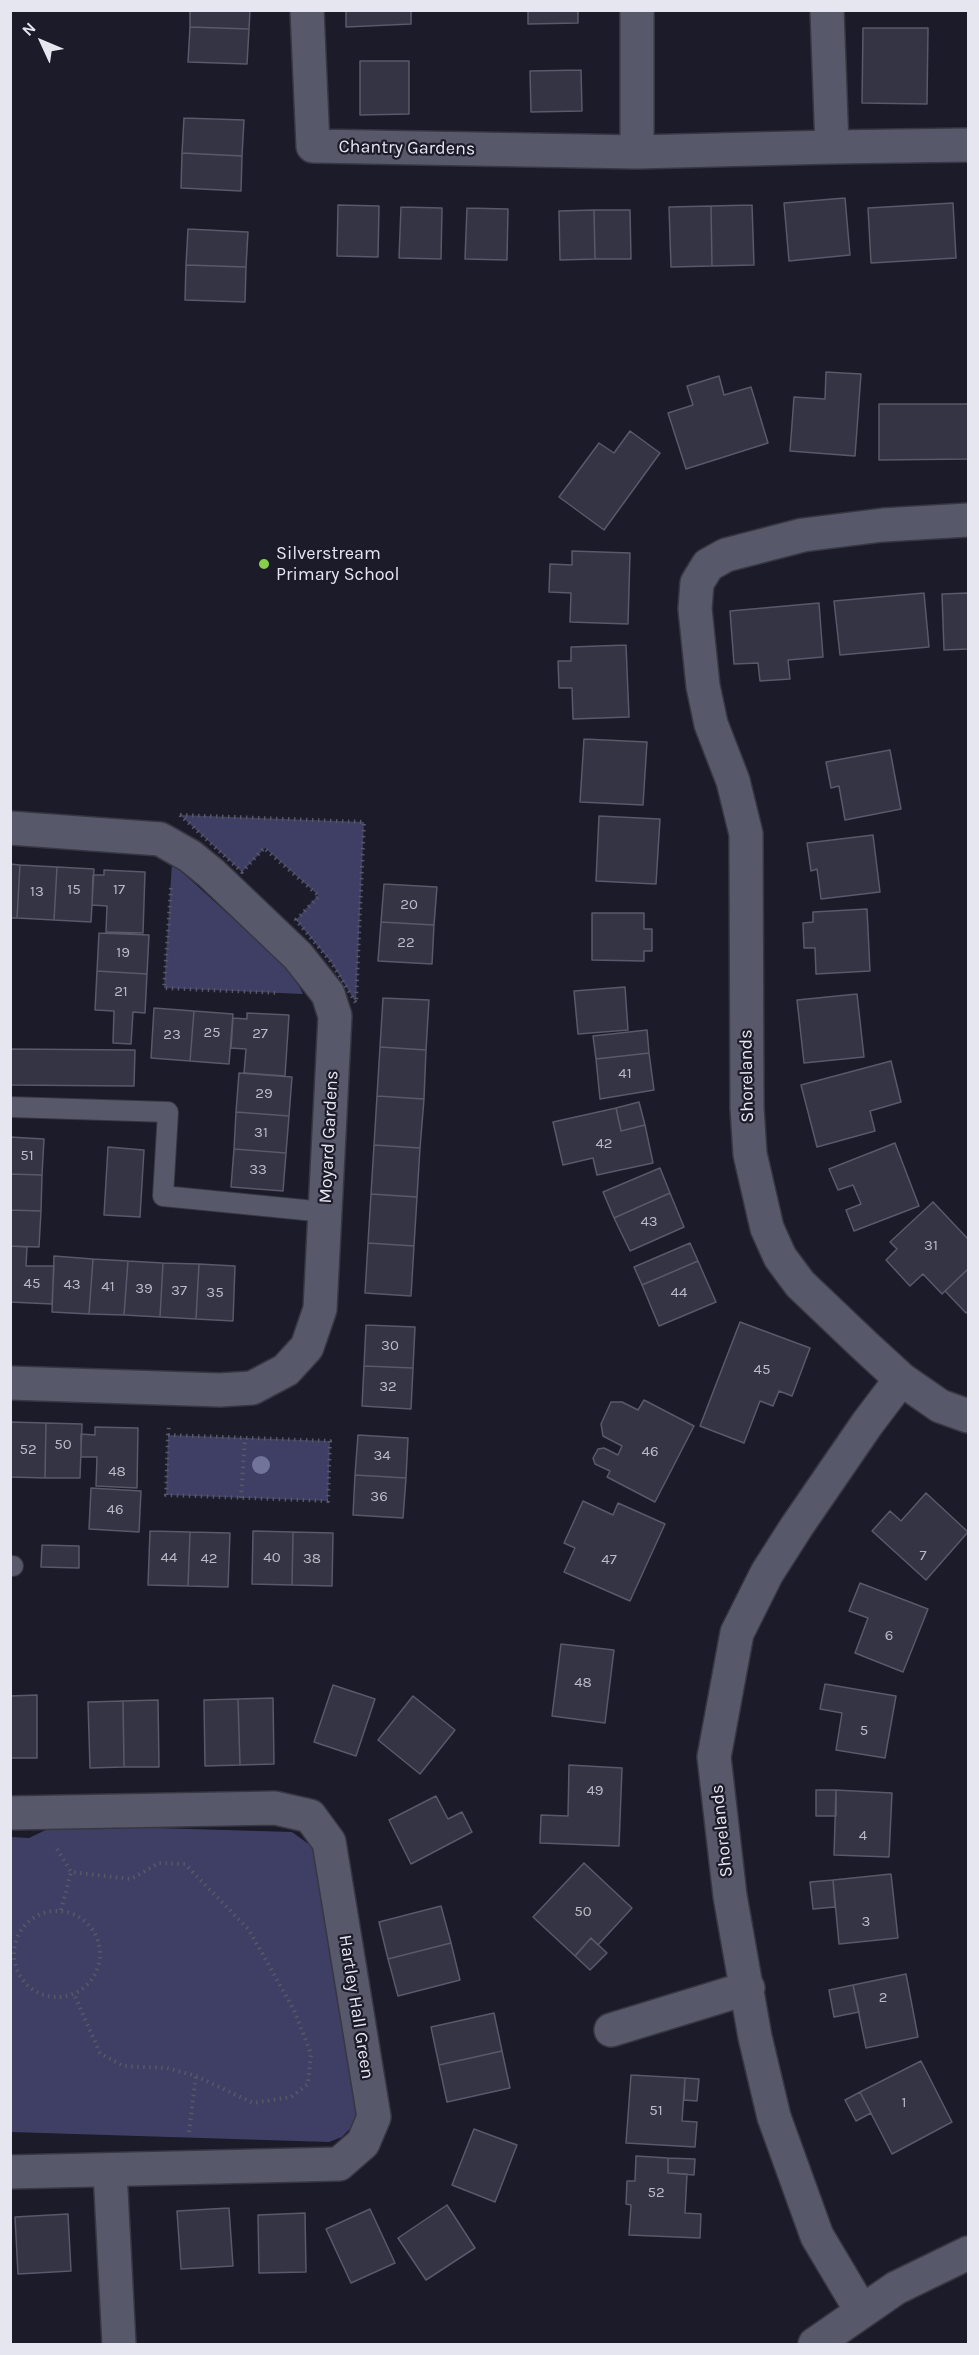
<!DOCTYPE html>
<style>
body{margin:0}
#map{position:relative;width:979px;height:2355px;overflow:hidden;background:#1b1b2a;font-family:Karla,sans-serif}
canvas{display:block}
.frame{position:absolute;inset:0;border:12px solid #e6e6f1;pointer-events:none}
.north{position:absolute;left:12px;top:12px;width:60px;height:60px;-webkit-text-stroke:4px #1b1b2a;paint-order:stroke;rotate:314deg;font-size:16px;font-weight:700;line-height:24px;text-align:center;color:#e6e6f1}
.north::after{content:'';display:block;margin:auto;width:21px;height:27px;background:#e6e6f1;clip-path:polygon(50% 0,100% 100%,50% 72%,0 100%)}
</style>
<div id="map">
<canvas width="979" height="2355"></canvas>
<div class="frame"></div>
<div class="north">N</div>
</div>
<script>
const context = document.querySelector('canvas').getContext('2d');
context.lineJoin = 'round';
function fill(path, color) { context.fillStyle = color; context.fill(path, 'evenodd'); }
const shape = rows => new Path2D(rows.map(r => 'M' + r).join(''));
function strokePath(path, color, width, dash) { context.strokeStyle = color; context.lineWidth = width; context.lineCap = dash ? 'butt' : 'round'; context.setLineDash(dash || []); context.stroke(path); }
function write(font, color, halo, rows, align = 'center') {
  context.font = font + ' Karla,sans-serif'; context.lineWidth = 4.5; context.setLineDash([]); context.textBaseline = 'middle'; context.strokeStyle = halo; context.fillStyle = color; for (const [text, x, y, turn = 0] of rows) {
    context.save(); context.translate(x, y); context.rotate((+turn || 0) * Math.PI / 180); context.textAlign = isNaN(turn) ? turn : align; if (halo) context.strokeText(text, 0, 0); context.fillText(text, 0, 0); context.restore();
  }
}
fill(shape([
 [180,815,364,822,356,1003,331,962,296,920,318,895,265,848,242,872],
 [172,863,292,972,303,994,164,988],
 [168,1435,330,1441,328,1501,166,1495],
 [56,1825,292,1832,310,1845,321,1866,359,2119,342,2137,329,2142,11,2132,11,1837,29,1838]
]), '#3f3f65');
const building = shape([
 [190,10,250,10,249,29,190,27,190,10],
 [346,10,411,10,411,24,346,27,346,10],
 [528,10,578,10,578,23,528,24,528,10],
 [190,27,249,29,247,64,188,62,190,27],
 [863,28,928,28,927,104,862,103,863,28],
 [360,61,409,61,409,114,360,115,360,61],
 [581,70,582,111,531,112,530,71,581,70],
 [184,118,244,120,242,156,182,153,184,118],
 [182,153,242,156,241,191,181,188,182,153],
 [845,198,850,255,789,261,784,203,845,198],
 [953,203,956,258,871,263,868,208,953,203],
 [338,205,379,206,378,257,337,256,338,205],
 [752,205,754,265,712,266,711,206,752,205],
 [711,206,712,266,671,267,669,207,711,206],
 [401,207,442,208,441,259,399,258,401,207],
 [467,208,508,209,507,260,465,259,467,208],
 [594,210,595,259,560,260,559,211,594,210],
 [594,210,630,210,631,259,595,259,594,210],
 [188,229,248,232,246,267,186,265,188,229],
 [186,265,246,267,245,302,185,300,186,265],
 [826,372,861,374,855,456,790,451,794,397,825,399,826,372],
 [719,376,724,395,751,387,768,443,686,469,668,413,693,405,687,386,719,376],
 [879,404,968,404,968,459,879,460,879,404],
 [630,431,660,453,604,530,559,497,599,443,614,453,630,431],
 [572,551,630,553,628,624,570,622,571,593,549,592,550,564,572,565,572,551],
 [924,593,929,647,840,655,834,601,924,593],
 [968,593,968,649,944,650,942,594,968,593],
 [819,603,823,657,788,660,790,679,760,681,758,663,734,664,730,611,819,603],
 [626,645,629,717,573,719,572,688,559,688,558,661,571,661,571,647,626,645],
 [584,739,647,742,643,805,580,802,584,739],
 [890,750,901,809,845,820,839,786,831,788,826,762,890,750],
 [599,816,660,819,656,884,596,881,599,816],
 [873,835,880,892,821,899,817,869,811,871,807,843,873,835],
 [10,864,20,865,17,918,10,918,10,864],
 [20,865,57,867,54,920,17,918,20,865],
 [57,867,94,869,91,922,54,920,57,867],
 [104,870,145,872,143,933,106,932,107,906,92,905,93,875,104,875,104,870],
 [384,884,437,887,434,925,381,922,384,884],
 [867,909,870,971,816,974,815,948,804,948,803,923,813,922,813,912,867,909],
 [592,913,644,913,644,929,652,929,652,951,644,951,644,961,592,960,592,913],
 [381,922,434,925,432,964,378,961,381,922],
 [99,933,149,935,147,974,97,971,99,933],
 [97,971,147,974,145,1013,133,1012,131,1044,113,1043,114,1011,95,1010,97,971],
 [625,987,628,1030,578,1034,574,991,625,987],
 [857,994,864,1057,804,1063,797,1000,857,994],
 [383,998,429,1000,426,1050,380,1047,383,998],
 [154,1008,194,1011,190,1061,151,1058,154,1008],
 [194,1011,233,1014,229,1064,190,1061,194,1011],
 [247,1013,289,1015,285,1076,244,1073,246,1049,231,1048,233,1018,247,1019,247,1013],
 [647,1030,649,1053,596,1059,593,1036,647,1030],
 [380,1047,426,1050,424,1099,377,1096,380,1047],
 [10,1049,135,1050,134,1086,10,1085,10,1049],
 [649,1053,654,1090,600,1099,596,1059,649,1053],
 [891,1061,901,1102,870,1111,875,1131,817,1147,801,1085,891,1061],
 [239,1073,292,1077,289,1116,236,1112,239,1073],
 [377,1096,424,1099,420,1148,374,1145,377,1096],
 [639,1102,645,1125,621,1131,616,1108,639,1102],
 [616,1108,621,1131,645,1125,653,1163,597,1175,593,1158,563,1165,553,1122,616,1108],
 [236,1112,289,1116,286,1153,234,1149,236,1112],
 [10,1137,44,1139,42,1175,10,1174,10,1137],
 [895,1143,919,1206,854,1231,846,1210,861,1204,853,1185,838,1190,829,1169,895,1143],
 [374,1145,420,1148,417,1197,371,1194,374,1145],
 [108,1147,144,1150,140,1217,104,1215,108,1147],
 [234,1149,286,1153,283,1191,231,1187,234,1149],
 [660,1168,670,1193,614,1218,603,1192,660,1168],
 [10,1174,42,1175,41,1211,10,1210,10,1174],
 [670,1193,684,1227,630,1251,614,1218,670,1193],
 [371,1194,417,1197,414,1246,368,1243,371,1194],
 [933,1202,968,1239,968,1269,942,1294,923,1274,910,1286,886,1260,897,1249,890,1242,933,1202],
 [10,1210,41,1211,39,1247,10,1246,10,1210],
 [368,1243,414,1246,411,1296,365,1293,368,1243],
 [690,1243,698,1261,642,1285,634,1267,690,1243],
 [10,1246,27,1247,26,1266,54,1266,52,1304,10,1302,10,1246],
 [54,1256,93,1259,89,1314,52,1312,54,1256],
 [93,1259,128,1261,124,1315,89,1314,93,1259],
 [128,1261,163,1263,160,1317,124,1315,128,1261],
 [698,1261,716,1302,659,1326,642,1285,698,1261],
 [163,1263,199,1264,196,1319,160,1317,163,1263],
 [199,1264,235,1266,233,1321,196,1319,199,1264],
 [968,1269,968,1311,966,1313,945,1291,968,1269],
 [740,1322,810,1348,792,1396,779,1391,773,1406,760,1401,744,1443,700,1426,740,1322],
 [366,1325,415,1327,413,1368,364,1366,366,1325],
 [364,1366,413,1368,411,1409,362,1406,364,1366],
 [644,1400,694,1426,655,1502,607,1477,610,1471,595,1464,593,1458,598,1449,604,1448,618,1455,622,1446,603,1436,601,1424,611,1402,622,1402,638,1410,644,1400],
 [10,1422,46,1423,45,1478,10,1477,10,1422],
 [46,1423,82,1424,80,1478,45,1478,46,1423],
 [95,1427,138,1428,137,1488,96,1486,97,1457,81,1457,81,1434,95,1435,95,1427],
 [358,1435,408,1438,406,1478,355,1475,358,1435],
 [355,1475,406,1478,403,1518,353,1515,355,1475],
 [91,1488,141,1491,139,1532,89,1529,91,1488],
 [926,1493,968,1532,926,1580,872,1531,890,1511,901,1521,926,1493],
 [583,1501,613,1515,618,1503,665,1524,630,1601,564,1572,575,1548,564,1543,583,1501],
 [150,1531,190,1532,188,1586,148,1585,150,1531],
 [253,1531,293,1532,292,1585,252,1584,253,1531],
 [190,1532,230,1533,228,1587,188,1586,190,1532],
 [293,1532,333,1533,332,1586,292,1585,293,1532],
 [42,1545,79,1546,79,1568,41,1567,42,1545],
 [860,1583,928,1609,903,1672,855,1653,868,1618,849,1611,860,1583],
 [561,1644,614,1650,605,1723,552,1716,561,1644],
 [825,1684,896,1696,885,1758,836,1750,842,1713,820,1709,825,1684],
 [333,1685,375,1699,356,1756,314,1742,333,1685],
 [37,1695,37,1758,10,1758,10,1696,37,1695],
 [413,1696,455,1730,420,1774,378,1740,413,1696],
 [273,1698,274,1764,240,1765,238,1699,273,1698],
 [238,1699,240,1765,205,1766,204,1700,238,1699],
 [158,1700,159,1767,124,1767,123,1701,158,1700],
 [123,1701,124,1767,90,1768,88,1702,123,1701],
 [569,1765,622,1768,619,1846,540,1843,541,1815,568,1816,569,1765],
 [816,1790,836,1790,836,1816,816,1816,816,1790],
 [836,1790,892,1793,889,1857,834,1855,836,1790],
 [436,1796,448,1819,462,1812,472,1832,411,1864,389,1820,436,1796],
 [584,1863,632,1908,598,1945,591,1938,575,1956,533,1917,584,1863],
 [891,1874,898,1938,839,1944,833,1880,891,1874],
 [833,1880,835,1907,813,1909,810,1882,833,1880],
 [441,1906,451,1943,388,1959,379,1922,441,1906],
 [591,1938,607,1953,590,1970,575,1956,591,1938],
 [451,1943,460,1980,398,1996,388,1959,451,1943],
 [906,1974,918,2037,866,2048,853,1985,906,1974],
 [853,1985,859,2012,834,2017,829,1990,853,1985],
 [494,2013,502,2051,439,2065,431,2027,494,2013],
 [502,2051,510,2088,447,2102,439,2065,502,2051],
 [921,2061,952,2122,892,2154,860,2092,921,2061],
 [631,2075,685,2078,682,2121,697,2122,695,2147,626,2143,631,2075],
 [685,2078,699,2079,697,2101,684,2100,685,2078],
 [860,2092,871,2113,856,2121,845,2100,860,2092],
 [474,2129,517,2145,495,2202,452,2185,474,2129],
 [636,2156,668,2158,668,2173,687,2174,685,2213,701,2214,700,2238,629,2235,631,2205,626,2204,627,2181,635,2181,636,2156],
 [668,2158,695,2159,694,2175,668,2173,668,2158],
 [447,2205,475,2248,426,2280,398,2238,447,2205],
 [229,2208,233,2266,181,2269,177,2211,229,2208],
 [370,2209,395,2263,351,2283,326,2229,370,2209],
 [305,2213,306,2272,259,2273,258,2215,305,2213],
 [68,2214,71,2271,18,2274,15,2217,68,2214]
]);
fill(building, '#343444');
strokePath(building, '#58596a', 1.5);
const lane = shape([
 [10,1107,168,1112,163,1196,325,1212],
 [10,1566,13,1566]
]);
const street = shape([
 [307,10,313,146,637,152],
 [637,10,637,152,832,147,827,10],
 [832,147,968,145],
 [968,520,883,525,803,535,726,555,708,565,697,583,695,609,703,686,711,724,733,781,746,834,747,1108,750,1154,767,1228,780,1257,800,1284,863,1344,901,1379,940,1406,968,1416],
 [10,828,160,839,190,856,211,873,298,956,328,994,335,1016,320,1309,307,1347,286,1370,252,1388,220,1390,10,1383],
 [10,1813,275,1808,310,1816,329,1842,374,2117,363,2143,339,2164,10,2172],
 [611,2030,748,1988],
 [110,2171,119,2344],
 [861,2310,817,2236,774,2117,755,2037,730,1896,714,1757,737,1633,767,1573,797,1526,867,1424,901,1379],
 [815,2344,896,2288,968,2253]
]);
strokePath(lane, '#373743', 22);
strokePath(street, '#373743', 36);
strokePath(shape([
 [180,815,364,822,356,1003,331,962,296,920,319,896,264,848,242,872,180,815],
 [171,888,164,988,278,993],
 [168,1435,330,1441,328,1501,166,1495,168,1435,169,1425],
 [241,1498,245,1438],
 [57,1849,71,1872,131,1879,159,1863,185,1864,249,1930,294,2010,311,2054,308,2084,291,2097,253,2103,196,2076,167,2068,123,2066,100,2053,74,1994],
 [61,1910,71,1872],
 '14 1954a43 43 0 1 1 86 0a43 43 0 1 1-86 0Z',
 [189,2132,196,2076]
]), '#585866', 4, [1.5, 4.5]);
strokePath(lane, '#575869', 20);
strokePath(street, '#575869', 33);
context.fillStyle = '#727499';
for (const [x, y] of [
 [261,1465]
]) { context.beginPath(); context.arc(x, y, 9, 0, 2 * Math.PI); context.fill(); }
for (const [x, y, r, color] of [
 [264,564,6,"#87cf4b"]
]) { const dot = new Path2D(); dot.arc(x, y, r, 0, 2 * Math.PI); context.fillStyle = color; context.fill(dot); strokePath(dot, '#1b1b2a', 2); }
write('15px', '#babac6', null, [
 ["15",74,890],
 ["17",119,890],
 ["13",37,892],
 ["20",409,905],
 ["22",406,943],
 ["19",123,953],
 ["21",121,992],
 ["25",212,1033],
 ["27",260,1034],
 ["23",172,1035],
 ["41",625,1074],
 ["29",264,1094],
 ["31",261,1133],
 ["42",604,1144],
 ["51",27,1156],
 ["33",258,1170],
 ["43",649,1222],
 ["31",931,1246],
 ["45",32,1284],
 ["43",72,1285],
 ["41",108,1287],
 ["39",144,1289],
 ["37",179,1291],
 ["35",215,1293],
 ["44",679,1293],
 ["30",390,1346],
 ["45",762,1370],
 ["32",388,1387],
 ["50",63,1445],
 ["52",28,1450],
 ["46",650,1452],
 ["34",382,1456],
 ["48",117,1472],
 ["36",379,1497],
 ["46",115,1510],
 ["7",923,1556],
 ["44",169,1558],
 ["40",272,1558],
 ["42",209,1559],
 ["38",312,1559],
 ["47",609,1560],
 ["6",889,1636],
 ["48",583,1683],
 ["5",864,1731],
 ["49",595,1791],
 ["4",863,1836],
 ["50",583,1912],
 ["3",866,1922],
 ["2",883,1998],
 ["1",904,2103],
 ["51",656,2111],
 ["52",656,2193]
]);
write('18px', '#e6e6f1', '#1b1b2a', [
 ["Chantry Gardens",407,148,1],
 ["Shorelands",747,1076,-91],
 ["Moyard Gardens",329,1137,-87],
 ["Shorelands",722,1831,-96],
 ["Hartley Hall Green",356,2007,81]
]);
write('18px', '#e6e6f1', '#1b1b2a', [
 ["Silverstream",276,554],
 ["Primary School",276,575]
], 'left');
</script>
